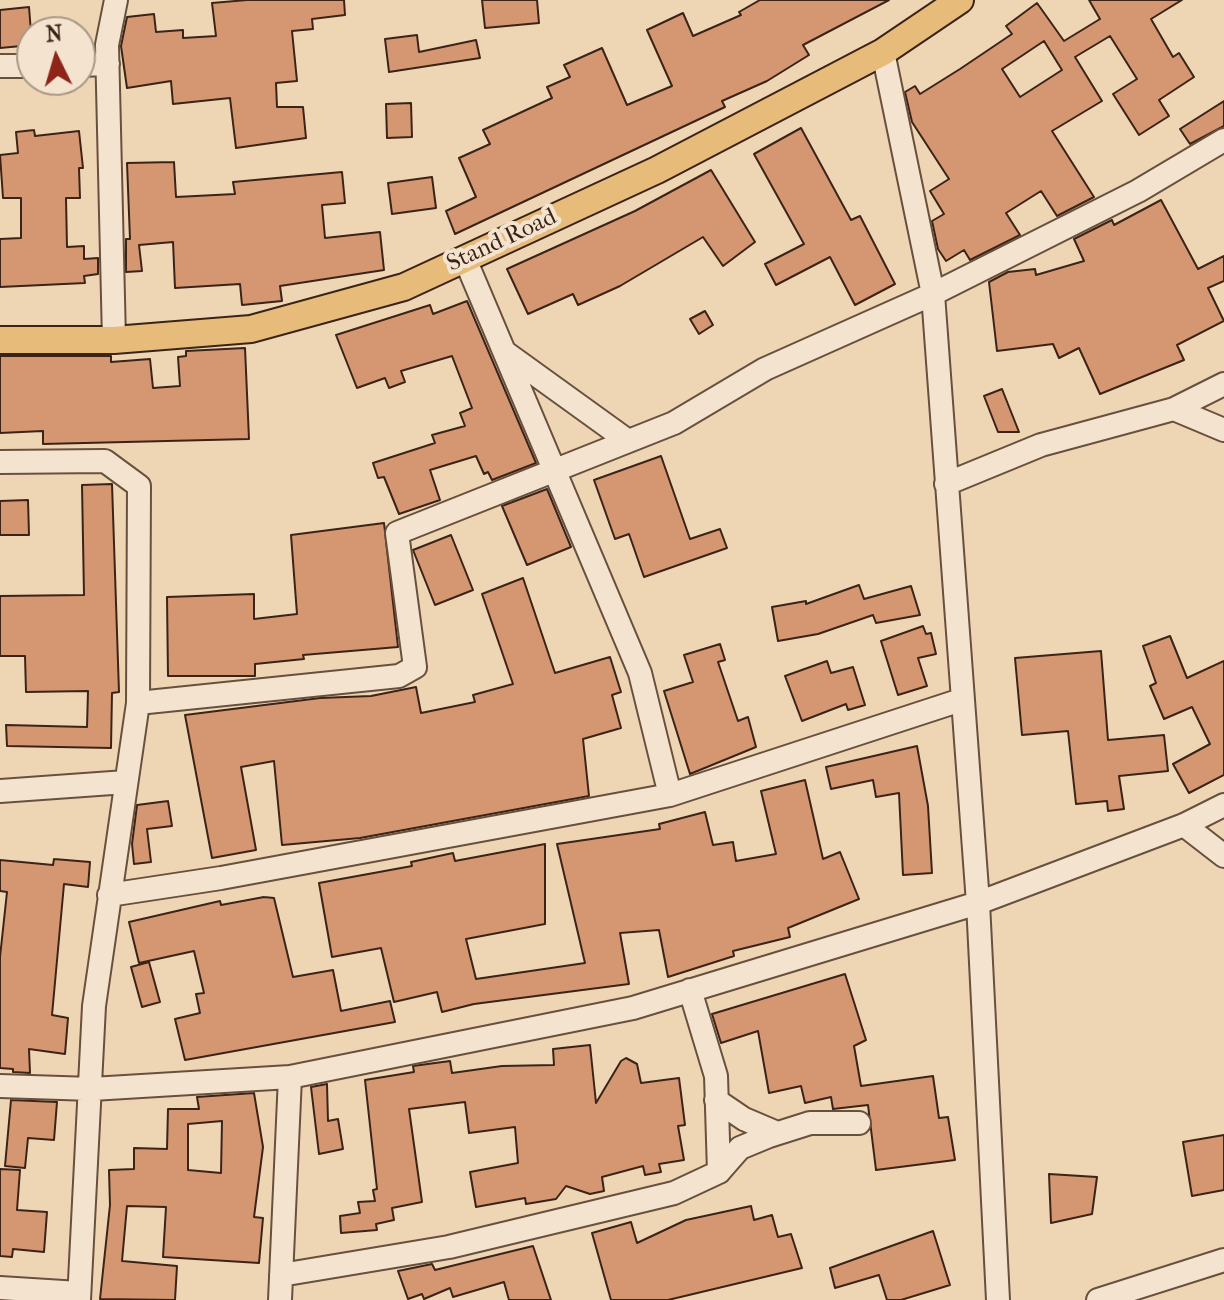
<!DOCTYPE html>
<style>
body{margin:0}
#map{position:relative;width:1224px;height:1300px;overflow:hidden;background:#eed6b5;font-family:"IM FELL French Canon",serif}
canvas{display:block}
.north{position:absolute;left:16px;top:16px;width:80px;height:80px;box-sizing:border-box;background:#f4e4cf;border:2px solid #aa9786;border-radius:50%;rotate:355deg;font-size:22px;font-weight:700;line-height:32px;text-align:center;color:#3c2318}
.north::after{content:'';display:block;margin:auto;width:28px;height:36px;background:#8f2418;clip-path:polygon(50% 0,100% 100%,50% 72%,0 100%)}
</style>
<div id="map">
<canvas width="1224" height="1300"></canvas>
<div class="north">N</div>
</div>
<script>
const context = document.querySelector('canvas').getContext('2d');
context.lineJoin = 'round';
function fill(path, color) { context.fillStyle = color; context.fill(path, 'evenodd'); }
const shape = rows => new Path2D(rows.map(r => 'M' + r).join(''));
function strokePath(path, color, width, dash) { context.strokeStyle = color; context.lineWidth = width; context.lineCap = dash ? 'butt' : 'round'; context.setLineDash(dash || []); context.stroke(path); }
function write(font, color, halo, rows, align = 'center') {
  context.font = font + ' "IM FELL French Canon",serif'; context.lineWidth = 8; context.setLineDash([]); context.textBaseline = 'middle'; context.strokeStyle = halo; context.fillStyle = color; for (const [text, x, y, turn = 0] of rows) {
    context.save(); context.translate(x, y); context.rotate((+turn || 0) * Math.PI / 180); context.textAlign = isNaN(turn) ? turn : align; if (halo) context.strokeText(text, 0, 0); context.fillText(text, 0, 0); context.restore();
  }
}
const building = shape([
 [247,0,344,0,345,15,312,19,313,29,292,31,297,81,276,83,277,107,303,107,306,138,236,148,230,98,173,104,171,81,127,88,121,46,127,17,154,14,156,32,183,30,183,38,216,36,212,3,247,0],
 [482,0,537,0,539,23,485,28,482,0],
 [760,0,889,0,803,45,809,55,767,81,722,101,725,107,455,234,446,211,476,197,459,158,490,144,483,130,552,98,547,87,570,77,564,65,602,48,627,105,672,86,647,30,683,13,693,36,741,15,739,12,760,0],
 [1089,0,1182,0,1151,19,1173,57,1179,53,1194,77,1159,100,1169,116,1139,135,1113,94,1137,79,1110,36,1075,57,1102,101,1052,131,1094,197,1057,216,1041,191,1006,213,1020,235,970,260,964,250,946,261,938,249,932,221,944,214,930,191,949,179,912,122,905,92,915,86,920,94,960,69,1012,34,1006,26,1037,3,1064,41,1100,19,1089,0],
 [1044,41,1062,70,1020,97,1002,69,1044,41],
 [29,7,32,45,0,48,0,10,29,7],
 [417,35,419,52,476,40,480,58,389,72,385,39,417,35],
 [1224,101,1224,126,1190,144,1180,129,1224,101],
 [411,103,412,137,387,138,386,104,411,103],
 [801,128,851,220,860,216,895,284,855,305,830,257,776,285,765,264,804,244,754,154,801,128],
 [34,130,35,136,79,131,83,168,79,168,80,198,66,198,67,247,84,246,84,259,98,258,98,274,84,276,85,283,0,287,0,239,21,238,21,198,3,198,0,155,18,153,16,132,34,130],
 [174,162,176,197,235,194,233,182,342,172,345,203,322,205,325,238,380,232,384,270,280,286,282,301,242,305,240,284,175,288,173,242,139,245,142,271,126,272,126,239,130,239,127,163,174,162],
 [711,170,755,242,723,266,703,237,620,286,578,305,573,294,528,314,507,269,635,211,711,170],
 [432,177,436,208,392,214,388,183,432,177],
 [1161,200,1198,269,1224,256,1224,281,1208,288,1224,321,1177,345,1184,360,1100,394,1079,348,1059,358,1053,344,997,351,989,282,1008,272,1035,269,1036,275,1084,261,1074,239,1112,220,1114,225,1161,200],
 [467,301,536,463,492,480,488,472,484,474,476,456,430,470,440,500,399,514,384,477,378,478,373,463,435,443,432,435,465,426,460,413,472,408,452,356,401,371,405,382,389,388,385,378,357,388,336,335,430,305,433,314,467,301],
 [705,311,713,325,699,334,690,319,705,311],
 [245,348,249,439,43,444,43,431,0,433,0,356,111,356,111,362,150,359,153,388,180,386,178,357,186,356,186,351,245,348],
 [1002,389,1019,432,998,432,984,396,1002,389],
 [661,456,690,539,720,529,727,548,644,577,629,534,615,539,594,480,661,456],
 [112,484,119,692,112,693,111,748,7,746,6,725,87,727,88,691,26,692,25,656,0,656,0,596,84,595,82,485,112,484],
 [547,489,571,547,527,565,502,506,547,489],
 [28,500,29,535,0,535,0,501,28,500],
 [384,523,398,647,303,655,304,659,255,664,255,676,168,676,167,597,254,594,254,619,297,614,291,535,384,523],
 [451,535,473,590,435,605,413,550,451,535],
 [523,578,555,673,610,657,621,692,612,695,621,728,583,739,589,796,360,838,282,845,274,761,241,767,256,850,212,858,185,715,320,698,371,696,416,687,421,713,475,702,473,695,513,684,482,594,523,578],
 [859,585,864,599,911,586,920,615,876,623,873,615,818,634,778,641,772,607,806,601,806,604,859,585],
 [923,626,926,634,931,633,936,654,918,658,927,686,898,695,881,641,923,626],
 [1170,636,1187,678,1224,661,1224,775,1189,793,1173,764,1210,744,1192,707,1164,719,1150,686,1156,683,1143,646,1170,636],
 [720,644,725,660,718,662,738,721,748,717,756,747,690,774,664,691,693,682,684,655,720,644],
 [1101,651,1108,740,1164,735,1168,771,1119,776,1124,809,1108,811,1107,801,1076,804,1068,731,1022,735,1015,658,1101,651],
 [827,661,831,673,853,667,865,705,848,710,846,704,802,721,785,676,827,661],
 [917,746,928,806,932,873,903,875,899,793,876,797,873,780,831,789,826,767,917,746],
 [805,780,823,859,840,852,859,899,788,928,790,937,733,951,734,956,668,977,659,930,620,933,629,984,474,1004,442,1012,437,992,394,1002,381,948,332,957,319,883,412,866,411,862,453,853,455,861,545,844,545,924,466,939,476,979,585,963,557,844,660,829,659,824,705,812,713,845,733,842,736,861,776,854,761,791,805,780],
 [168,801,172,826,147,829,151,862,134,864,132,844,137,805,168,801],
 [54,859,90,862,88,887,64,884,52,1015,68,1018,65,1054,29,1049,30,1073,13,1072,13,1069,0,1068,0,957,7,892,0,891,0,860,53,865,54,859],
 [264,897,274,898,293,977,333,970,341,1011,390,1001,395,1022,185,1060,175,1019,200,1013,196,994,204,993,194,951,139,963,129,922,220,901,221,905,264,897],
 [149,962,160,1002,142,1007,131,967,149,962],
 [845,974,866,1040,854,1046,861,1086,933,1076,939,1118,948,1117,955,1160,876,1170,868,1105,833,1109,831,1097,805,1103,801,1086,769,1093,758,1031,721,1043,712,1014,845,974],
 [590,1045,596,1103,621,1061,626,1058,637,1064,641,1083,679,1078,685,1125,678,1126,684,1160,659,1164,661,1172,645,1175,643,1166,602,1177,604,1191,590,1194,566,1186,556,1199,526,1204,525,1198,476,1207,470,1172,518,1163,515,1127,469,1133,465,1102,409,1109,422,1202,392,1208,394,1220,376,1224,377,1230,341,1233,340,1216,360,1213,358,1202,375,1201,373,1190,377,1189,365,1080,414,1072,413,1066,450,1061,452,1073,502,1066,554,1065,553,1049,590,1045],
 [327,1084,328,1121,338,1119,343,1149,319,1154,311,1087,327,1084],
 [254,1093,263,1147,254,1217,263,1218,259,1263,163,1257,166,1207,127,1206,122,1261,177,1266,175,1300,100,1299,110,1205,109,1170,134,1169,134,1148,167,1149,168,1109,199,1109,197,1097,254,1093],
 [222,1121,221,1173,188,1170,188,1124,222,1121],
 [11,1100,57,1102,54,1140,28,1138,25,1168,5,1166,11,1100],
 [1224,1135,1224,1190,1192,1196,1183,1142,1224,1135],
 [0,1169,20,1170,17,1210,47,1212,44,1252,13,1249,12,1257,0,1256,0,1169],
 [1049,1174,1097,1177,1092,1214,1051,1223,1049,1174],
 [751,1206,754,1220,772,1215,778,1237,791,1234,802,1268,668,1300,611,1300,592,1233,631,1222,637,1243,686,1220,751,1206],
 [933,1231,950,1285,901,1300,887,1300,879,1275,835,1288,830,1268,933,1231],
 [533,1246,551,1300,509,1300,504,1282,453,1297,450,1288,424,1299,422,1294,408,1299,398,1271,432,1264,435,1270,533,1246]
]);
fill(building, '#d59772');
strokePath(building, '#3c2318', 2);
const minor = shape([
 [883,52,933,294,978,903,998,1300],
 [80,65,108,64],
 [0,66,32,66],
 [465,259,640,673,670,795],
 [114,340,107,45,116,0],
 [506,353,628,441],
 [1174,409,1224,430],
 [0,462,105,461,139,486,138,703,94,1006,79,1300],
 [946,484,1041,445,1174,409,1224,384],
 [138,703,399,676,415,667,397,533,674,423,765,369,933,294,1138,191,1224,140],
 [0,791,126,782],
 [1184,825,1224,856],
 [109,895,221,878,670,795,961,700],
 [0,1086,92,1089,290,1077,633,1008,978,903,1184,825,1224,805],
 [716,1100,744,1119,777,1133],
 [719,1172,740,1148,769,1136,810,1123,859,1123],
 [281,1275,449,1247,674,1193,719,1172,716,1076,690,990],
 [0,1288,79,1293],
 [280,1300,290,1077],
 [1098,1300,1224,1260]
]);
const major = shape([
 [0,340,114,340,251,329,404,287,657,170,883,52,960,0]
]);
strokePath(minor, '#68503f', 26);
strokePath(major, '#3c2318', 30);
strokePath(minor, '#f4e4cf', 22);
strokePath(major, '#e7bb7a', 26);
write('24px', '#3c2318', '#f4e4cf', [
 ["Stand Road",502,241,-25]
]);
</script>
